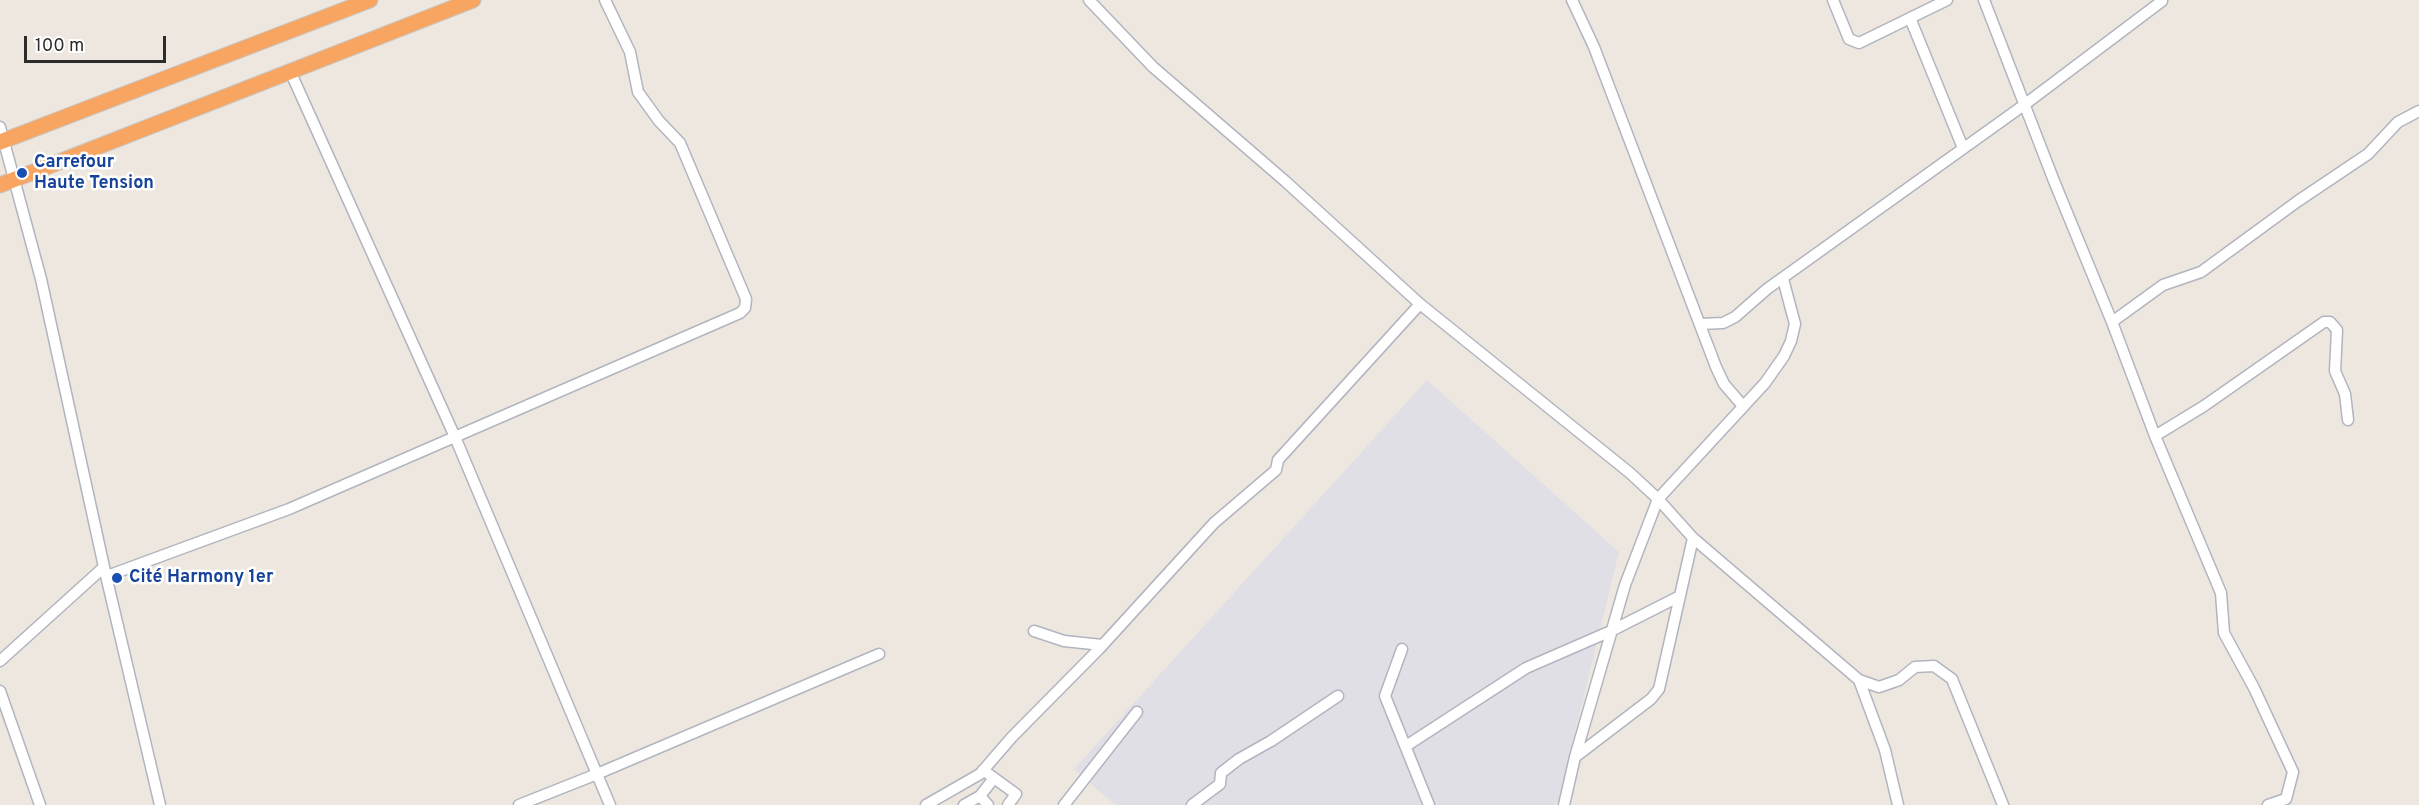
<!DOCTYPE html>
<meta charset="utf-8">
<style>
body{margin:0}
#map{position:relative;width:2419px;height:805px;overflow:hidden;background:#ede7df;font-family:Overpass,sans-serif}
canvas{display:block}
.scale{position:absolute;left:24px;top:36px;width:142px;height:27px;box-sizing:border-box;border:3px solid #2c2c2c;border-top:0;padding-left:8px;font-size:18px;line-height:21px;white-space:nowrap;color:#2c2c2c;-webkit-text-stroke:4px #fff;paint-order:stroke}
</style>
<div id="map">
<canvas width="2419" height="805"></canvas>
<div class="scale">100 m</div>
</div>
<script>
const context = document.querySelector('canvas').getContext('2d');
context.lineJoin = 'round';
function fill(path, color) { context.fillStyle = color; context.fill(path, 'evenodd'); }
const shape = rows => new Path2D(rows.map(r => 'M' + r).join(''));
function strokePath(path, color, width, dash) { context.strokeStyle = color; context.lineWidth = width; context.lineCap = dash ? 'butt' : 'round'; context.setLineDash(dash || []); context.stroke(path); }
function write(font, color, halo, rows, align = 'center') {
  context.font = font + ' Overpass,sans-serif'; context.lineWidth = 5; context.setLineDash([]); context.textBaseline = 'middle'; context.strokeStyle = halo; context.fillStyle = color; for (const [text, x, y, turn = 0] of rows) {
    context.save(); context.translate(x, y); context.rotate((+turn || 0) * Math.PI / 180); context.textAlign = isNaN(turn) ? turn : align; if (halo) context.strokeText(text, 0, 0); context.fillText(text, 0, 0); context.restore();
  }
}
fill(shape([
 [1427,380,1619,552,1558,802,1554,805,1115,805,1074,769]
]), '#e1dfe6');
const minor = shape([
 [1089,0,1153,67,1285,181,1420,304,1630,473,1658,499,1693,538,1859,680,1879,687,1899,680,1915,667,1934,666,1952,679,2003,805],
 [1572,0,1594,47,1716,367,1724,384,1743,406],
 [1833,0,1849,39,1859,43,1947,0],
 [1984,0,2054,181,2112,322,2155,436,2221,593,2224,633,2254,688,2293,772,2286,799,2268,805],
 [1910,18,1963,148],
 [290,71,455,437,610,805],
 [0,127,41,279,104,567,160,805],
 [2112,322,2163,285,2201,272,2298,201,2368,154,2398,122,2419,111],
 [1700,324,1723,323,1735,317,1767,289,2024,105,2162,1],
 [2155,436,2204,406,2324,322,2330,322,2337,330,2335,371,2345,394,2348,420],
 [107,576,289,509,740,313,745,308,746,299,680,143,659,121,638,92,630,52,605,0],
 [1034,631,1064,641,1102,645],
 [1402,649,1385,696,1429,805],
 [0,661,104,567],
 [1859,680,1885,750,1898,805],
 [0,691,40,805],
 [1406,746,1526,668,1611,631,1680,596],
 [1575,757,1625,585,1658,499,1765,383,1784,356,1791,341,1795,324,1783,279],
 [983,770,1016,794,1008,805],
 [519,805,597,774,879,654],
 [926,805,980,774,1012,737,1099,649,1214,523,1276,470,1278,460,1420,304],
 [964,805,980,796],
 [988,805,980,796,994,778],
 [1064,805,1137,712],
 [1192,805,1220,784,1221,773,1239,759,1271,741,1338,696],
 [1564,805,1575,757,1651,699,1659,689,1693,538]
]);
const highway = shape([
 [0,142,370,0],
 [0,185,473,0]
]);
strokePath(minor, '#b2b5bf', 13);
strokePath(highway, '#c8c8c8', 17);
strokePath(minor, '#fff', 10);
strokePath(highway, '#f7a560', 15);
for (const [x, y, r, color] of [
 [22,173,6,"#1a4fb4"],
 [117,578,6,"#1a4fb4"]
]) { const dot = new Path2D(); dot.arc(x, y, r, 0, 2 * Math.PI); context.fillStyle = color; context.fill(dot); strokePath(dot, '#fff', 2); }
write('bold 18px', '#164399', '#fff', [
 ["Carrefour",34,163],
 ["Haute Tension",34,184],
 ["Cité Harmony 1er",129,578]
], 'left');
</script>
